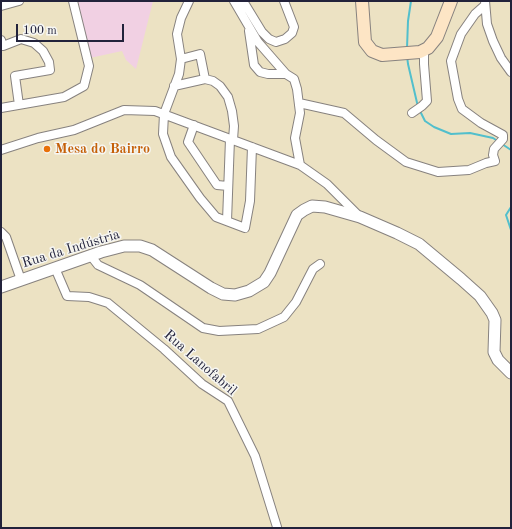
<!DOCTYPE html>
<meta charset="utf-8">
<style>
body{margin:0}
#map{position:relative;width:512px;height:529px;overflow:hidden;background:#ece2c3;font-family:"Old Standard TT",serif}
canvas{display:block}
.frame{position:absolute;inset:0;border:2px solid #22223b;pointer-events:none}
.scale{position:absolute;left:16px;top:24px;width:108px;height:18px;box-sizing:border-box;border:2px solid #22223b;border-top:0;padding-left:5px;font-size:12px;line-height:14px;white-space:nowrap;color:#22223b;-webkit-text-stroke:3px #f6f6f2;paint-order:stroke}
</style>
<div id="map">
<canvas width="512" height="529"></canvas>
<div class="frame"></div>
<div class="scale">100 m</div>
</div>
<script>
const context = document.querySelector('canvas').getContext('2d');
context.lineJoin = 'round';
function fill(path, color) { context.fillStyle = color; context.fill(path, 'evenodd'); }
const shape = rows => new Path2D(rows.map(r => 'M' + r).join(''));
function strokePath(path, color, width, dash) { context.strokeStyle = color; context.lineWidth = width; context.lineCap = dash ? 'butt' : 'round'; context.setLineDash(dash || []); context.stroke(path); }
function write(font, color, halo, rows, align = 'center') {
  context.font = font + ' "Old Standard TT",serif'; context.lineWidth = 3; context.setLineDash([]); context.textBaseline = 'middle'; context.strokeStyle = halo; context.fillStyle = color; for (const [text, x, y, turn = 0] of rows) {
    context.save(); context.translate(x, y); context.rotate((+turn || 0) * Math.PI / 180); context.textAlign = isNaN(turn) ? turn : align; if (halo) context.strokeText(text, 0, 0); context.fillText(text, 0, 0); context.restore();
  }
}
fill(shape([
 [78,1,153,1,136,69,126,60,122,51,90,58]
]), '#f1d0e3');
strokePath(shape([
 [407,48,408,21,411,1],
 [407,56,408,64,418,107],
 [420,111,425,121,434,127,451,134,470,133,493,138,499,142],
 [502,144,511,150],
 [511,207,506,215,511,230]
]), '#52bfcc', 2);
const minor = shape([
 [189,1,181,18,177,34,181,59,179,74,164,114,163,134,171,157,200,198,216,217,245,228,250,201,252,147],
 [234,1,258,42,286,74,294,79,297,89,300,113,295,138,300,165],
 [243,1,262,32,269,39,276,42,285,39,292,33,294,27,284,1],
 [485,1,487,24,493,41,501,58,511,72],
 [1,6,19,1],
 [249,31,254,65,260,72,268,74,286,74],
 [1,40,3,46,21,39,34,43,43,51,49,62,50,70,15,76,19,105],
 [181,59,200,54,205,79],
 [174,86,205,79,213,81,220,86,228,97,232,111,234,126,233,140],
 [299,103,344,113,376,140,406,162,438,172,469,170,486,163,495,161,493,155,494,149,503,139,503,135,481,123,462,109,458,99,451,61,461,34,475,14,484,6],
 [1,108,64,97,84,86,89,66,73,1],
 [412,113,422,106,427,101,424,64,424,50],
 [194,125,188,142,217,185,228,186],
 [1,150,38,138,74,130,124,110,155,111,300,165,327,184,359,216],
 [227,221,230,139],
 [1,232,6,237,21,280],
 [91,256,98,265,140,285,203,328,219,331,258,329,284,317,296,302,313,269,320,264],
 [55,268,67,296,89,297,108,303,164,349,202,384,228,401,255,456,277,527]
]);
const tertiary = shape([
 [1,287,101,252,124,246,140,246,152,250,211,288,223,294,235,295,249,291,264,282,270,273,297,215,304,210,312,206,325,207,360,217,397,233,419,244,461,279,480,296,492,313,495,320,494,352,498,360,511,373]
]);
const secondary = shape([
 [362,1,365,42,372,51,382,55,420,52,428,48,437,37,451,1]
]);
strokePath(minor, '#87827f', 10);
strokePath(tertiary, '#87827f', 13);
strokePath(secondary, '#87827f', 14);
strokePath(minor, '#fff', 8);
strokePath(tertiary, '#fff', 11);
strokePath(secondary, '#fde5c5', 12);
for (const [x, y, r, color] of [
 [47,149,4,"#e8710a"]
]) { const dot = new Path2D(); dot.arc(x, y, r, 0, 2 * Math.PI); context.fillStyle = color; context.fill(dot); strokePath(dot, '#f6f6f2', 1.5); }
write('bold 14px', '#c56008', '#f6f6f2', [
 ["Mesa do Bairro",55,149]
], 'left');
write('14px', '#22223b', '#f6f6f2', [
 ["Rua da Indústria",71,249,-17],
 ["Rua Lanofabril",200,363,41]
]);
</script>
